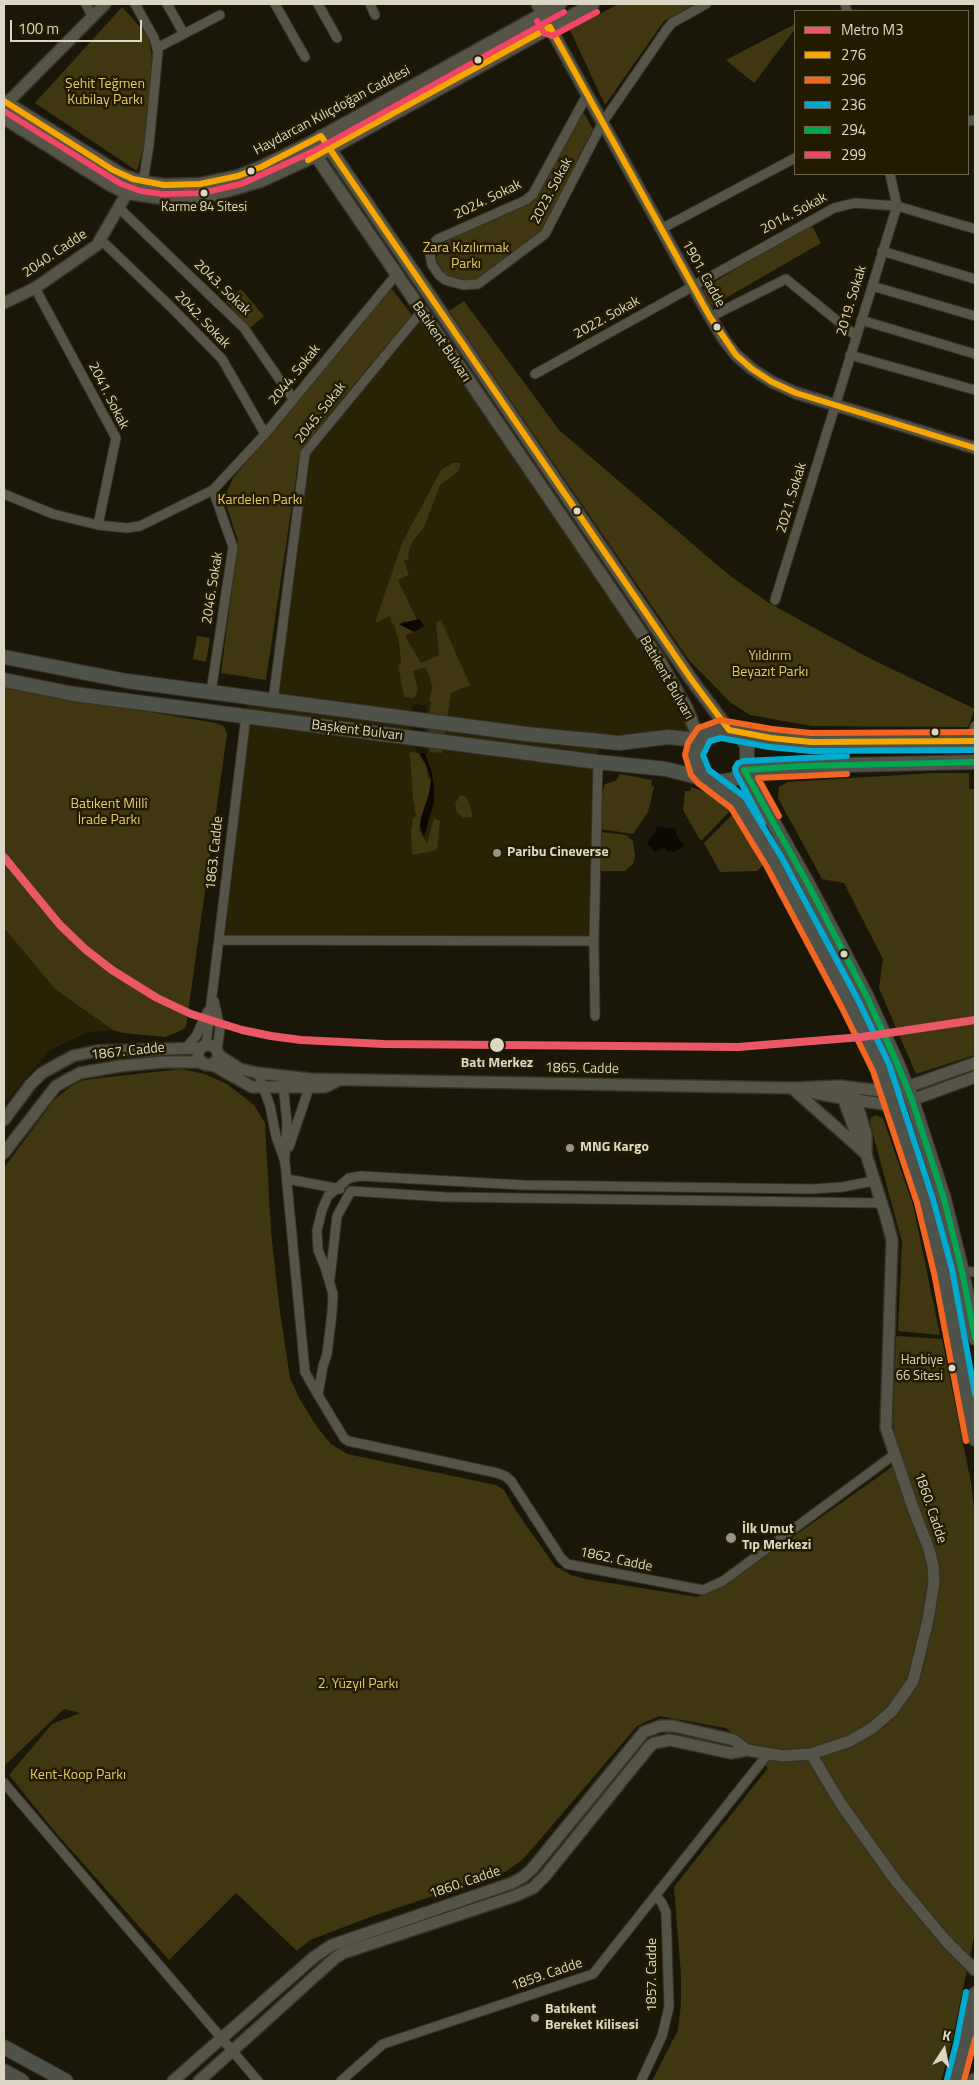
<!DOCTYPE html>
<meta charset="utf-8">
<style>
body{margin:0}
#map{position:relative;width:979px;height:2085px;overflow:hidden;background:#1b1708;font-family:"Titillium Web",sans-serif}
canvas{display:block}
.frame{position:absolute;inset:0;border:5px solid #dcd7c5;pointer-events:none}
.legend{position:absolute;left:794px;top:10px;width:175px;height:165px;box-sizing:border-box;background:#231b00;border:1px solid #6d664f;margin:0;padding:6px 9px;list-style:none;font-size:15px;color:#dcd7c5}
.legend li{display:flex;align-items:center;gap:10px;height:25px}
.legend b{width:25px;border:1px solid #6d664f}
.north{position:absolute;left:919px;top:2025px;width:50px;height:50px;-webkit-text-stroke:4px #231b00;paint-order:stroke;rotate:11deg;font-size:14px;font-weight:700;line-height:20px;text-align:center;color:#dcd7c5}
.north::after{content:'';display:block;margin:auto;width:18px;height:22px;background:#dcd7c5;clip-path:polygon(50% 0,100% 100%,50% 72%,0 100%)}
.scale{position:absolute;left:10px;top:20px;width:132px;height:22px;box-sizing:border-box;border:2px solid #dcd7c5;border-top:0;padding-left:6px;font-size:15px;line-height:18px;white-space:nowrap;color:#dcd7c5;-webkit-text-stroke:4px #231b00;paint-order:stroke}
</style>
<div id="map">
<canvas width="979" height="2085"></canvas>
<div class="frame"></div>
<ul class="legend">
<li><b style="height:6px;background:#e95864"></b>Metro M3</li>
<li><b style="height:6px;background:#f7a600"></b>276</li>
<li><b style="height:6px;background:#f26522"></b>296</li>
<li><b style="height:6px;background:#00a9ce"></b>236</li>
<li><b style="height:6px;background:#00a651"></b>294</li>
<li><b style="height:6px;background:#f34667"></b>299</li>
</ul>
<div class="north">K</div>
<div class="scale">100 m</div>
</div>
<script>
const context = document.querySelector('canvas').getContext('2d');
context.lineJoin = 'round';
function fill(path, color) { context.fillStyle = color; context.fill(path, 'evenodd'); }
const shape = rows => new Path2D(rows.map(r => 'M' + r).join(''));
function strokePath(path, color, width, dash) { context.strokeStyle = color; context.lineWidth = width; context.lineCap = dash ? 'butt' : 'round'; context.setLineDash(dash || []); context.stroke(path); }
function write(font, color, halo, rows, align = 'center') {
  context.font = font + ' "Titillium Web",sans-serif'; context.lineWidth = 5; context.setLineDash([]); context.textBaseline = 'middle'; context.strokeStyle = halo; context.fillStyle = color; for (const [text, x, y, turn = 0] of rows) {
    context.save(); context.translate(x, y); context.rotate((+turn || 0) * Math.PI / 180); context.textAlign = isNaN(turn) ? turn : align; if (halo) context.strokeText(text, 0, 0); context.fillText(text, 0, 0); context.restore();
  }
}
fill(shape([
 [421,312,658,658,699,740,599,741,594,941,219,940,248,697,272,701,304,458],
 [4,928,55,989,113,1030,86,1033,50,1050,4,1104]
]), '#292205');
fill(shape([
 [618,4,695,4,664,21,605,105,570,30],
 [122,7,148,36,152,57,146,139,137,171,35,103],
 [795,24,795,29,754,83,726,60],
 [582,110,593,129,542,230,472,282,447,278,436,260,440,244,535,200],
 [810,222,821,243,712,306,702,290],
 [391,288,412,315,326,418,299,457,266,680,221,673,238,541,227,507,227,492,233,478],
 [241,289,264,316,250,328,226,301],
 [464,301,559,430,729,575,769,603,869,658,975,709,968,727,812,726,750,715,730,702,689,660,449,311],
 [453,463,461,463,458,472,440,485,424,528,413,540,410,548,408,553,409,559,404,561,409,575,398,580,417,620,412,622,403,621,400,624,414,632,406,635,406,638,421,663,439,655,436,623,441,620,470,685,451,693,442,753,430,752,428,726,431,701,429,701,433,685,432,686,426,667,413,671,418,690,414,698,404,697,398,665,401,664,401,660,399,643,394,623,392,624,390,616,375,623,402,543,441,470],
 [197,636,210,638,206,662,193,659],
 [4,688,216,723,224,726,227,734,186,1027,178,1032,165,1037,123,1033,113,1030,55,989,4,928],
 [410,752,418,753,425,764,429,780,431,780,429,794,422,814,419,830,427,843,434,818,440,821,437,850,412,855,411,831,413,818,416,816,413,799],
 [933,773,969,773,969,789,975,789,975,1055,916,1074,879,988,883,959,844,883,822,879,778,798,779,787,788,782],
 [620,774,652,780,651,785,654,787,648,812,633,834,601,829,601,795,605,784,616,781],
 [691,787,714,795,730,804,733,808,701,841,683,810,685,791,690,791],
 [460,795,465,796,468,800,473,817,463,818,457,812,455,804],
 [735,812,764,864,757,871,720,872,704,843],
 [600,832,626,835,633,841,635,856,633,864,625,871,602,871,600,869],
 [181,1069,205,1074,227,1084,254,1105,265,1123,271,1231,279,1305,290,1378,299,1398,317,1427,331,1444,347,1454,496,1485,504,1490,516,1511,555,1566,571,1575,585,1579,697,1597,725,1585,885,1472,902,1458,894,1431,893,1419,896,1336,942,1339,971,1483,975,1517,975,1932,952,2041,941,2081,652,2081,678,2030,681,2004,681,1974,674,1887,768,1768,726,1728,659,1716,637,1726,532,1849,522,1860,505,1872,373,1916,310,1940,297,1951,236,1893,169,1960,56,1833,9,1775,52,1724,80,1713,64,1709,4,1766,4,1168,54,1100,70,1087,80,1081,91,1079],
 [875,1115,883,1118,913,1205,940,1335,898,1331,902,1242,870,1123,871,1118]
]), '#403710');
fill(shape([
 [419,619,424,626,414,632,399,624],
 [416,746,424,750,431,770,434,786,434,802,424,837,420,826,421,818,429,794,431,780,427,766],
 [656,826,676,829,676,834,684,846,674,852,667,851,665,847,655,852,647,843,656,831]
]), '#0c0801');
fill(shape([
 [414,704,426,705,427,708,425,731,428,754,417,753,411,737,410,718,412,706]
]), '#1b1708');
const minor = shape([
 [86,4,92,16],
 [135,4,154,38,158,52,149,145,143,182],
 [167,4,184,34],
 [275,4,305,57],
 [318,4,337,38],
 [370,4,375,15],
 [845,4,847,11],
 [157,48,220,15],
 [587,95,533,194,526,200,438,239,432,245,430,255,432,265,439,275,445,280,463,285,478,284,545,234,603,122,667,29,672,23,706,4],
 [968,121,975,120],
 [119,208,244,328,293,399],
 [661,229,795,158],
 [101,240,171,307,222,359,265,434],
 [882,251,975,279],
 [872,286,975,316],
 [35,288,116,438,98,525],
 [710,317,786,279,856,336],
 [861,320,975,354],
 [850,355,975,390],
 [535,374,834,208,855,203,897,206,975,229],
 [4,494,53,514,98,525,127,528,140,526,213,490,265,434,396,275],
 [775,600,897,206,890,174],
 [211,692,233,547,213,490],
 [273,701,305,453,421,312],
 [971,741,975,726],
 [219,940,594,941],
 [214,1001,220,1028,217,1052],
 [595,1016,594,941,598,762],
 [206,1045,246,716],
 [187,1047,196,1036,208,1011],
 [258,1073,270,1106,276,1136,285,1162,305,1372,318,1395],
 [283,1083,287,1123,285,1157],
 [289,1147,309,1088],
 [287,1179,340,1189],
 [874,1181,842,1187,812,1189,522,1185,361,1176,349,1178,328,1196,322,1210,317,1231,318,1250,325,1267,333,1294,332,1313,327,1354,323,1366,318,1395,344,1438,348,1441,497,1473,505,1476,511,1481,561,1558,567,1564,703,1590,723,1581,895,1454],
 [962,1271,975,1272],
 [330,1278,337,1216,351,1191,445,1197,881,1203],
 [4,1783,258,2081],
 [341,2081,383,2044,593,1974,767,1755],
 [641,2081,662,2036,669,2007,666,1912,662,1903,656,1896]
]);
const tertiary = shape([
 [537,4,710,317,725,341,736,355,752,369,772,382,796,393,975,448],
 [7,103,105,4],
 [4,303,35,288,97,245,127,193],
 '198 1055a10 10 0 1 1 20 0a10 10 0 1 1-20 0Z',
 [218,1055,240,1069,258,1073,310,1079,792,1088,866,1154,886,1217,892,1240,886,1428,913,1508,929,1549,933,1566,934,1582,928,1620,913,1681,892,1711,871,1729,850,1741,811,1754,782,1756,747,1750],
 [211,1064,252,1087,325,1087,339,1080],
 [907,1087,975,1063],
 [841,1092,855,1131,866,1154,866,1134,854,1094],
 [890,1092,840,1086,792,1088,824,1095,895,1106],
 [912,1100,975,1077],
 [4,1120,30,1085,42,1073,73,1056,96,1051,201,1048],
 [4,1153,56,1086,80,1073,120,1066,164,1062,202,1062],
 [811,1754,841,1804,896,1881,946,1941,975,1970],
 [173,2081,314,1957,332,1945,512,1883,523,1877,532,1869,644,1732,660,1726,673,1726,734,1740,747,1750,731,1753,670,1740,654,1743,650,1746,545,1876,533,1888,515,1896,343,1953,335,1958,199,2081]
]);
const secondary = shape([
 [4,101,124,176,143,182,164,185,200,184,238,176,261,167,308,144,560,4],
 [4,118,110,185,127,193,168,199,209,196,261,181,330,149,593,4],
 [321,136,691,679,729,730],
 [308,144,658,658,687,709,699,740]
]);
const primary = shape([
 [4,657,127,681,526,734,619,743,668,737,699,740],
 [4,680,74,694,598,762,666,769,717,782,732,780,739,776,747,763,747,746,740,735,732,731],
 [975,741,811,742,771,738,721,729,704,734,696,747,694,755,698,770,703,776,738,802,775,863,850,1004,881,1068,895,1106,925,1201,943,1271,975,1439],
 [744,770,809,886,867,997,897,1063,912,1100,944,1199,962,1271,975,1338],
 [744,770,804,766,975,762],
 [4,2047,66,2081],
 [4,2071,22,2081],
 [955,2081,965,2046,975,1994],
 [975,2081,975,2080]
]);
strokePath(minor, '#363228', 11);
strokePath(tertiary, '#363228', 14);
strokePath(secondary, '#363228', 15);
strokePath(primary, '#363228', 16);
strokePath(minor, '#565347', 9);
strokePath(tertiary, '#565347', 11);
strokePath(secondary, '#565347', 12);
strokePath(primary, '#4f5249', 14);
strokePath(shape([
 [4,101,113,170,133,179,164,185,200,184,238,176,261,167,321,136,691,679,729,730,771,738,811,742,975,741],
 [308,160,550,27,710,317,736,355,752,369,772,382,796,393,975,448]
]), '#f7a600', 6);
strokePath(shape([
 [779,816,758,778,847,774],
 [966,1441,934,1273,917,1203,873,1071,842,1008,767,867,731,808,698,783,691,775,685,755,688,743,698,728,720,720,772,729,811,733,975,732],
 [964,2081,975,2039]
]), '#f26522', 6);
strokePath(shape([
 [975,750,811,751,769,747,721,738,710,741,703,755,709,770,745,797,782,858,858,1000,889,1064,933,1199,952,1269,975,1394],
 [763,824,736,773,735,768,738,763,744,761,847,756],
 [947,2079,956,2044,966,1992]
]), '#00a9ce', 6);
strokePath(shape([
 [975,762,804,766,744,770,809,886,867,997,897,1063,912,1100,944,1199,962,1271,975,1338]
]), '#00a651', 6);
strokePath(shape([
 [537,21,544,33,552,36,597,12],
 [4,111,121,184,141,191,163,194,202,193,241,184,312,152,564,12]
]), '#f34667', 6);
strokePath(shape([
 [4,857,60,925,85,949,112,970,157,998,191,1014,242,1030,271,1036,301,1040,384,1044,738,1047,862,1037,975,1020]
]), '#e95864', 8);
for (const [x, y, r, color] of [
 [478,60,4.5,"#dcd7c5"],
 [251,171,4.5,"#dcd7c5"],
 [204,193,4.5,"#dcd7c5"],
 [717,327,4.5,"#dcd7c5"],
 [577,511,4.5,"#dcd7c5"],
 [935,732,4.5,"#dcd7c5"],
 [497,853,5,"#989483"],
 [844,954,4.5,"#dcd7c5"],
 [497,1045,8,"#dcd7c5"],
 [570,1148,5,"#989483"],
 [952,1368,4.5,"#dcd7c5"],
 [731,1538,6,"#989483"],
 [535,2018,5,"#989483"]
]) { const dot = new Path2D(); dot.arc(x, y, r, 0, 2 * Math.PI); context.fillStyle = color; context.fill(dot); strokePath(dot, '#231b00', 2); }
write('13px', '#dcd7c5', '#231b00', [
 ["Karme 84 Sitesi",204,208],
 ["Harbiye",943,1361,"right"],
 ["66 Sitesi",943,1377,"right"]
]);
write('14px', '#e4cb67', '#231b00', [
 ["Şehit Teğmen",105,85],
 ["Kubilay Parkı",105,101],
 ["Zara Kızılırmak",466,249],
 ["Parkı",466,265],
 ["Kardelen Parkı",260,501],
 ["Yıldırım",770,657],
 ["Beyazıt Parkı",770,673],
 ["Batıkent Millî",109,805],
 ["İrade Parkı",109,821],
 ["2. Yüzyıl Parkı",358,1685],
 ["Kent-Koop Parkı",78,1776]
]);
write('14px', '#dcd7c5', '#231b00', [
 ["Haydarcan Kılıçdoğan Caddesi",332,111,-28],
 ["2023. Sokak",552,191,-62],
 ["2024. Sokak",488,200,-26],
 ["2014. Sokak",794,214,-28],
 ["2040. Cadde",55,254,-34],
 ["1901. Cadde",703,274,61],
 ["2043. Sokak",222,288,44],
 ["2019. Sokak",852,301,-73],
 ["2022. Sokak",607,318,-29],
 ["2042. Sokak",202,320,46],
 ["Batıkent Bulvarı",441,342,56],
 ["2044. Sokak",295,375,-51],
 ["2041. Sokak",108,396,63],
 ["2045. Sokak",321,413,-52],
 ["2021. Sokak",792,498,-73],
 ["2046. Sokak",213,588,-81],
 ["Batıkent Bulvarı",666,678,60],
 ["Başkent Bulvarı",357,731,7],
 ["1863. Cadde",215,853,-84],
 ["1867. Cadde",128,1052,-6],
 ["1865. Cadde",582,1069,1],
 ["1860. Cadde",930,1508,71],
 ["1862. Cadde",616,1560,12],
 ["1860. Cadde",465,1883,-19],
 ["1859. Cadde",547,1975,-19],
 ["1857. Cadde",653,1975,-90]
]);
write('bold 14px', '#dcd7c5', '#231b00', [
 ["Paribu Cineverse",507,853],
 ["MNG Kargo",580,1148],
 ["İlk Umut",742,1530],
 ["Tıp Merkezi",742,1546],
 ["Batıkent",545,2010],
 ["Bereket Kilisesi",545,2026]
], 'left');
write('bold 14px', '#dcd7c5', '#231b00', [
 ["Batı Merkez",497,1064]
]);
</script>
